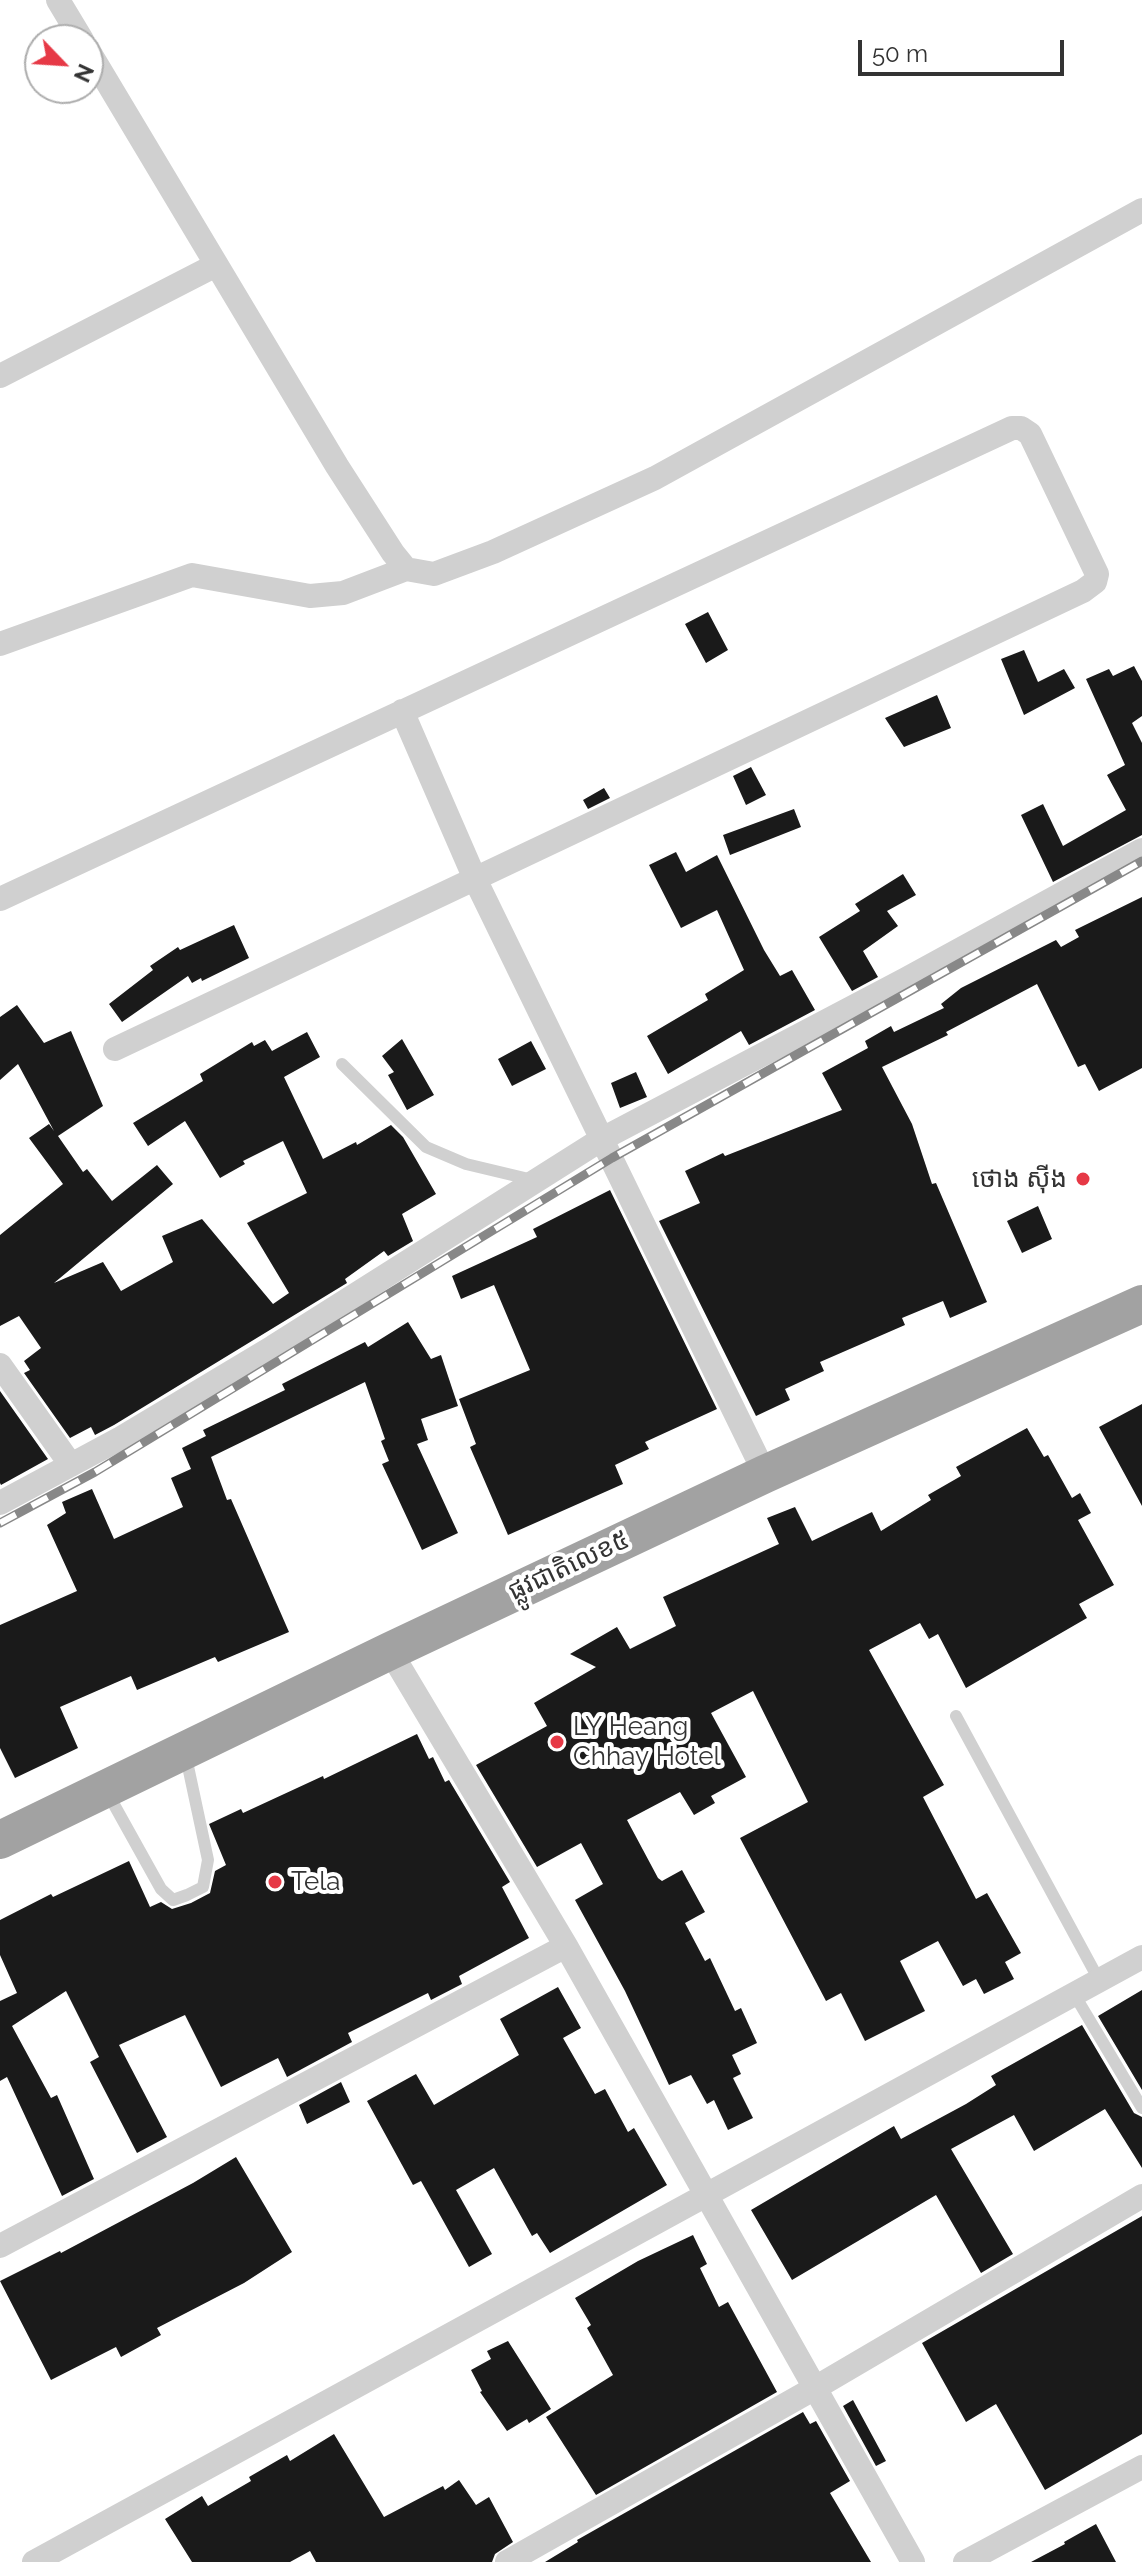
<!DOCTYPE html>
<meta charset="utf-8">
<style>
body{margin:0}
#map{position:relative;width:1142px;height:2562px;overflow:hidden;background:#fff;font-family:Raleway,sans-serif}
canvas{display:block}
.north{position:absolute;left:24px;top:24px;width:80px;height:80px;box-sizing:border-box;background:#fff;border:2px solid #adadad;border-radius:50%;rotate:115deg;font-size:22px;font-weight:700;line-height:32px;text-align:center;color:#333}
.north::after{content:'';display:block;margin:auto;width:28px;height:36px;background:#e63946;clip-path:polygon(50% 0,100% 100%,50% 72%,0 100%)}
.scale{position:absolute;left:858px;top:40px;width:206px;height:36px;box-sizing:border-box;border:4px solid #333;border-top:0;padding-left:10px;font-size:24px;line-height:28px;white-space:nowrap;color:#333;-webkit-text-stroke:6px #fff;paint-order:stroke}
</style>
<div id="map">
<canvas width="1142" height="2562"></canvas>
<div class="north">N</div>
<div class="scale">50 m</div>
</div>
<script>
const context = document.querySelector('canvas').getContext('2d');
context.lineJoin = 'round';
function fill(path, color) { context.fillStyle = color; context.fill(path, 'evenodd'); }
const shape = rows => new Path2D(rows.map(r => 'M' + r).join(''));
function strokePath(path, color, width, dash) { context.strokeStyle = color; context.lineWidth = width; context.lineCap = dash ? 'butt' : 'round'; context.setLineDash(dash || []); context.stroke(path); }
function write(font, color, halo, rows, align = 'center') {
  context.font = font + ' Raleway,"Noto Sans Khmer",sans-serif'; context.lineWidth = 8; context.setLineDash([]); context.textBaseline = 'middle'; context.strokeStyle = halo; context.fillStyle = color; for (const [text, x, y, turn = 0] of rows) {
    context.save(); context.translate(x, y); context.rotate((+turn || 0) * Math.PI / 180); context.textAlign = isNaN(turn) ? turn : align; if (halo) context.strokeText(text, 0, 0); context.fillText(text, 0, 0); context.restore();
  }
}
fill(shape([
 [708,612,728,650,706,663,685,624],
 [1024,650,1038,682,1064,669,1075,688,1024,715,1001,659],
 [1134,666,1142,681,1142,716,1132,723,1142,743,1142,835,1053,882,1021,815,1043,804,1063,846,1126,810,1107,775,1125,765,1086,679,1109,669,1113,676],
 [937,695,951,728,904,747,885,718],
 [751,767,766,795,746,805,733,776],
 [604,788,610,798,588,809,583,800],
 [794,809,801,827,730,855,723,835],
 [676,852,686,872,717,855,764,950,780,976,792,970,815,1010,749,1045,741,1031,668,1074,647,1036,708,1000,705,994,744,970,717,910,681,928,649,865],
 [903,874,916,895,887,911,898,926,863,951,878,977,852,991,819,937,860,911,855,904],
 [1142,897,1142,1068,1099,1091,1085,1064,1078,1067,1037,984,946,1032,948,1035,882,1067,912,1124,932,1184,936,1183,987,1302,950,1318,943,1301,902,1318,905,1325,820,1362,824,1371,785,1389,790,1400,756,1416,659,1221,700,1203,685,1171,723,1153,725,1156,842,1110,822,1073,868,1048,865,1041,891,1026,894,1032,944,1008,941,1004,961,988,1056,940,1061,947,1079,937,1075,930],
 [234,925,249,958,202,981,201,978,192,983,188,976,122,1022,109,1004,153,970,150,966,178,947,180,950],
 [17,1005,44,1043,71,1031,103,1106,58,1136,83,1172,87,1169,112,1201,157,1165,173,1184,54,1283,103,1262,121,1291,173,1262,162,1236,202,1219,273,1304,289,1293,247,1223,307,1193,283,1141,243,1161,245,1164,220,1178,185,1121,148,1146,133,1123,203,1081,200,1074,252,1042,254,1046,265,1040,272,1051,307,1032,320,1057,284,1077,323,1159,356,1142,357,1145,391,1125,403,1137,436,1194,402,1214,413,1241,388,1256,384,1251,345,1279,347,1283,114,1425,95,1435,91,1427,70,1438,24,1373,30,1370,24,1361,41,1348,19,1316,0,1326,0,1235,63,1184,29,1138,49,1124,54,1131,18,1064,0,1080,0,1017],
 [402,1039,434,1095,407,1110,388,1075,394,1072,382,1056],
 [531,1041,546,1069,512,1086,498,1059],
 [636,1072,647,1097,620,1108,611,1083],
 [610,1190,717,1409,645,1442,649,1449,615,1465,623,1484,508,1535,470,1447,476,1444,459,1399,530,1370,494,1285,461,1299,452,1276,537,1237,533,1229],
 [1038,1206,1052,1239,1022,1253,1007,1221],
 [408,1322,431,1359,441,1355,458,1406,421,1419,428,1440,417,1444,458,1533,422,1550,382,1464,389,1461,381,1441,385,1439,365,1382,211,1457,227,1500,231,1499,289,1632,218,1662,215,1657,137,1690,131,1676,60,1707,78,1748,15,1778,0,1748,0,1625,77,1591,47,1525,66,1513,62,1502,92,1489,114,1539,183,1507,171,1478,191,1469,182,1448,206,1436,203,1430,285,1390,282,1384,365,1342,368,1347],
 [0,1391,48,1459,1,1485,0,1483],
 [1142,1404,1142,1506,1099,1427],
 [1027,1428,1044,1457,1048,1455,1072,1498,1080,1493,1091,1513,1078,1520,1114,1585,1079,1604,1087,1618,966,1688,938,1634,929,1639,920,1623,869,1650,944,1785,923,1797,976,1899,987,1893,1021,1953,1005,1962,1014,1979,984,1994,976,1979,963,1986,938,1941,900,1961,925,2011,865,2041,841,1993,826,2001,740,1838,808,1802,753,1691,711,1713,746,1777,711,1796,715,1803,694,1815,680,1792,627,1820,658,1878,662,1881,682,1870,705,1912,685,1923,705,1961,710,1958,735,2011,741,2008,757,2043,732,2055,741,2074,733,2078,753,2118,728,2130,714,2100,707,2104,691,2075,669,2085,625,1991,575,1900,603,1884,581,1843,537,1867,476,1765,547,1726,534,1703,596,1667,570,1654,617,1627,630,1649,676,1626,663,1597,779,1544,767,1518,795,1507,812,1541,872,1512,881,1531,931,1500,928,1495,961,1476,956,1467],
 [417,1734,429,1759,433,1757,445,1782,449,1780,510,1882,502,1887,529,1938,459,1976,462,1984,431,2000,428,1993,348,2033,352,2042,287,2077,278,2058,221,2087,185,2015,119,2045,167,2137,137,2153,90,2062,99,2057,66,1991,12,2026,51,2098,57,2095,94,2179,62,2196,7,2077,0,2081,0,2001,17,1993,0,1955,0,1920,51,1894,53,1897,129,1861,150,1907,161,1902,172,1909,191,1903,210,1893,215,1871,226,1865,209,1824,241,1809,243,1813,323,1776,324,1779],
 [558,1987,581,2028,563,2038,595,2094,605,2089,628,2132,634,2128,667,2185,550,2253,537,2233,532,2236,494,2168,456,2190,492,2254,469,2267,421,2181,413,2185,367,2101,416,2074,434,2105,519,2055,500,2019],
 [1142,1990,1142,2090,1098,2016],
 [1082,2025,1134,2113,1142,2117,1142,2168,1105,2109,1034,2151,1014,2115,951,2149,1013,2254,981,2273,936,2195,792,2280,751,2210,894,2126,901,2139,966,2104,996,2085,991,2076],
 [341,2082,350,2102,307,2124,299,2105],
 [236,2157,292,2252,244,2283,157,2328,161,2335,121,2357,116,2347,51,2380,0,2281,60,2251,61,2253,193,2183],
 [1142,2216,1142,2434,1045,2490,996,2404,966,2422,922,2343],
 [693,2235,707,2264,700,2268,719,2307,728,2302,777,2392,596,2495,546,2417,613,2375,587,2328,591,2325,575,2298,638,2261],
 [508,2341,551,2409,529,2423,527,2419,507,2431,480,2392,482,2391,471,2370,491,2359,487,2351],
 [853,2400,886,2461,876,2466,843,2406],
 [803,2412,810,2424,816,2421,850,2481,830,2493,871,2562,545,2562,578,2542,577,2540],
 [334,2434,384,2517,443,2486,445,2490,459,2480,476,2505,489,2497,513,2542,495,2554,492,2562,316,2562,310,2551,290,2562,192,2562,165,2519,202,2496,208,2506,251,2481,249,2477,287,2455,290,2461],
 [1096,2524,1116,2562,1031,2562,1065,2544,1064,2542]
]), '#1a1a1a');
strokePath(shape([
 [342,1064,426,1147,466,1164,533,1180],
 [956,1716,1099,1980],
 [107,1792,161,1889,173,1900,187,1895,203,1887,208,1860,186,1757],
 [1074,1994,1142,2108]
]), '#d0d0d0', 12);
strokePath(shape([
 [58,0,82,40],
 [88,50,337,466,393,553,406,569,434,574,493,552,655,478,1142,210],
 [0,376,216,265],
 [0,644,192,575,310,596,343,593,406,569],
 [402,711,475,879,765,1474],
 [0,899,1012,428,1021,428,1030,434,1097,574,1095,582,1083,591,115,1049],
 [0,1365,71,1465],
 [0,1503,121,1438,273,1347,602,1139,906,979,1142,850],
 [390,1651,566,1946,913,2562],
 [0,2246,566,1946],
 [34,2562,1142,1957],
 [507,2562,815,2388,1142,2196],
 [965,2562,1142,2467]
]), '#d0d0d0', 24);
strokePath(shape([
 [0,1840,390,1651,765,1474,1142,1304]
]), '#a2a2a2', 38);
const rail = shape([
 [0,1523,95,1472,612,1158,1142,861]
]);
strokePath(rail, '#888', 9);
strokePath(rail, '#fff', 6, [18]);
for (const [x, y, r, color] of [
 [1083,1179,8,"#e63946"],
 [557,1742,8,"#e63946"],
 [275,1882,8,"#e63946"]
]) { const dot = new Path2D(); dot.arc(x, y, r, 0, 2 * Math.PI); context.fillStyle = color; context.fill(dot); strokePath(dot, '#fff', 3); }
write('26px', '#333', '#fff', [
 ["ថោង ស៊ីង",1067,1179,"right"],
 ["LY Heang",573,1727],
 ["Chhay Hotel",573,1757],
 ["Tela",291,1882]
], 'left');
write('26px', '#333', '#fff', [
 ["ផ្លូវជាតិលេខ៥",569,1566,-25]
]);
</script>
